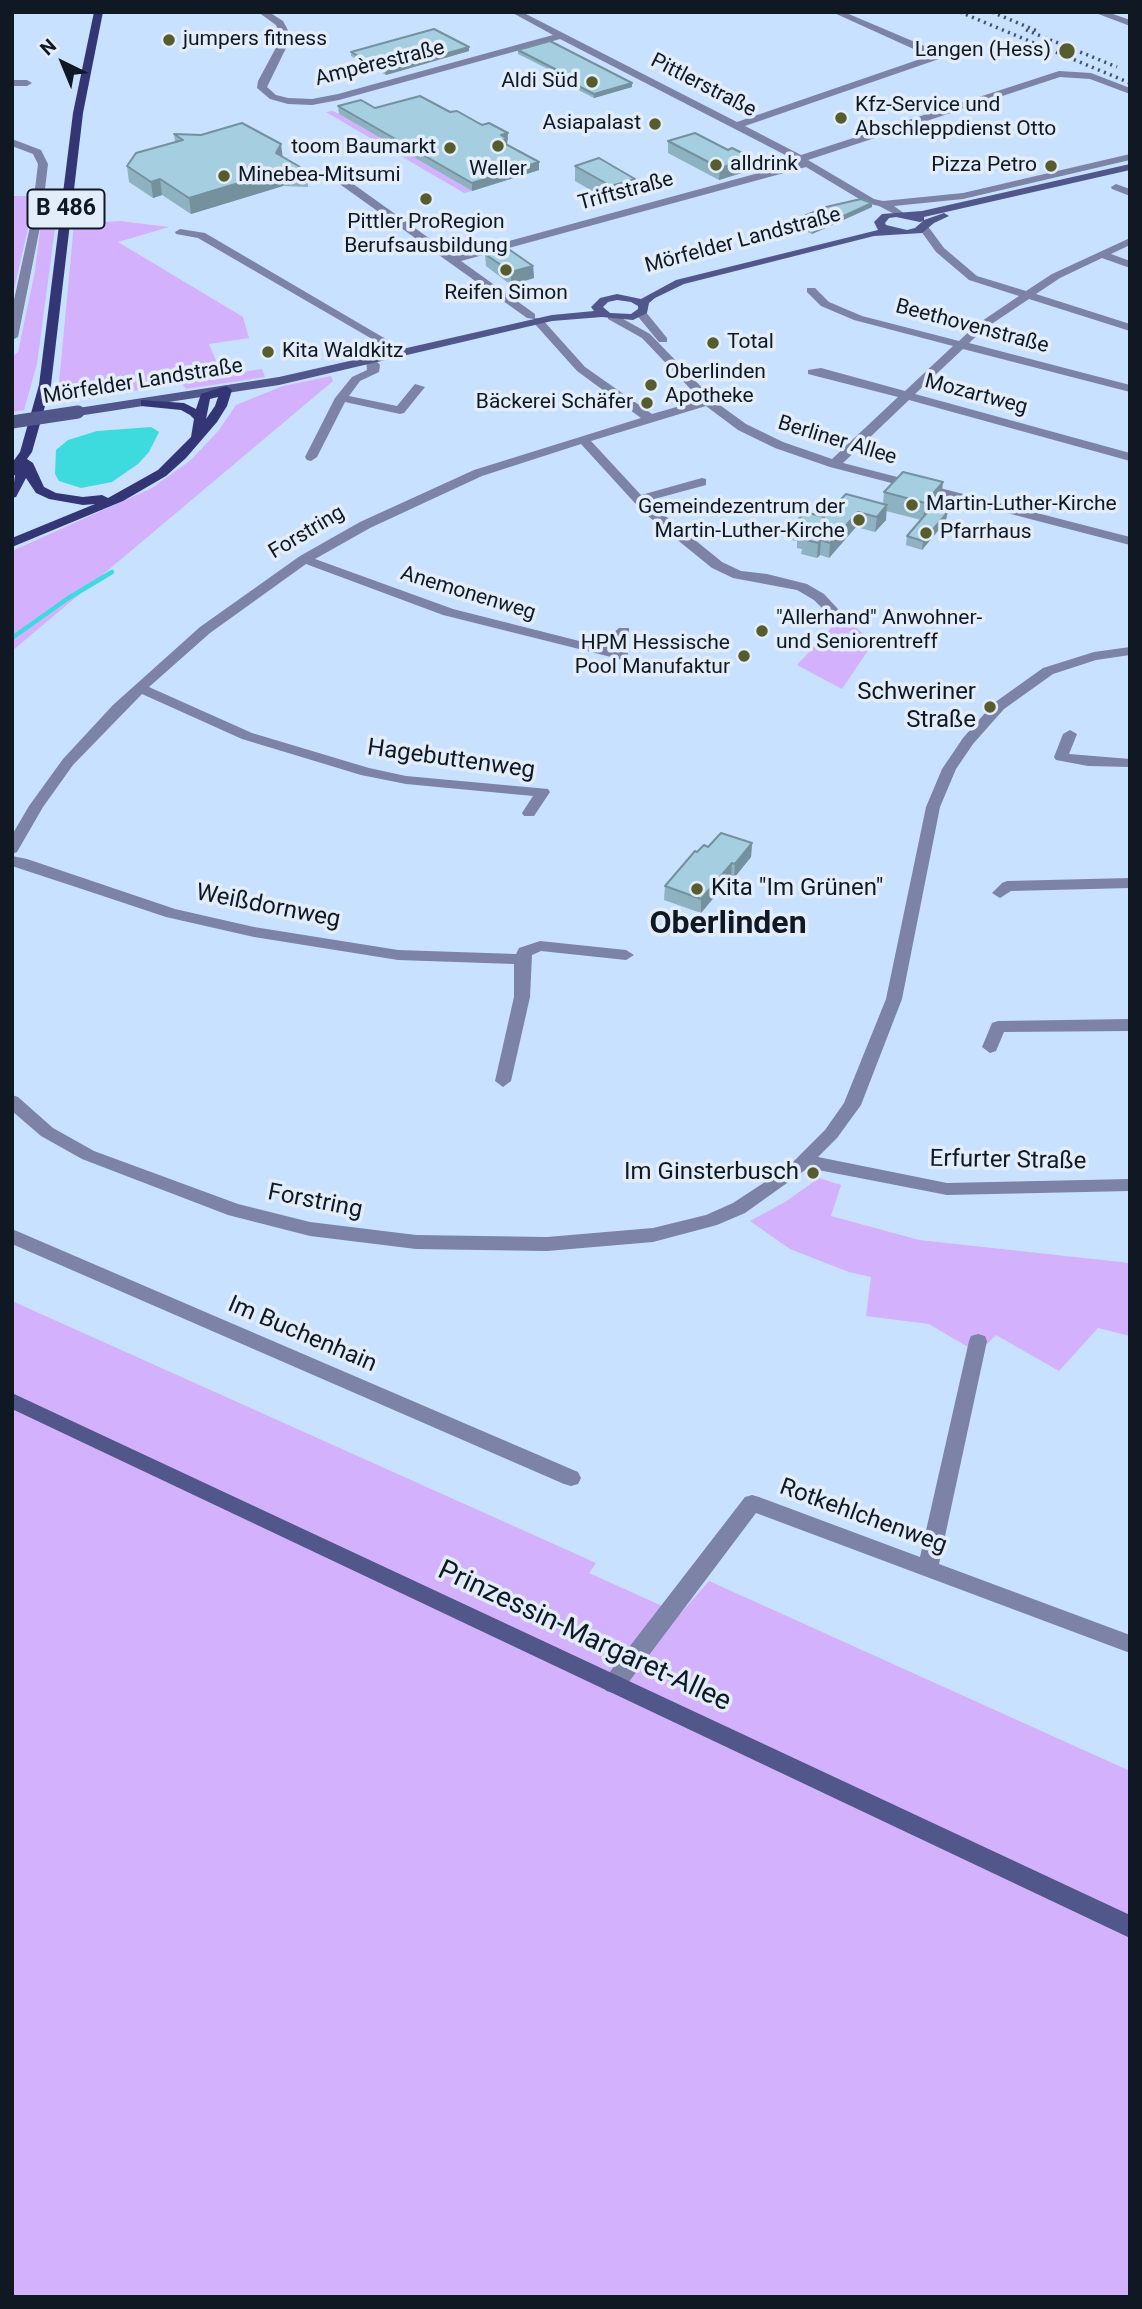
<!DOCTYPE html>
<meta charset="utf-8">
<style>
body{margin:0}
#map{position:relative;width:1142px;height:2309px;overflow:hidden;background:#c7e1ff;font-family:Roboto,sans-serif}
canvas{display:block}
.frame{position:absolute;inset:0;border:14px solid #0f1823;pointer-events:none}
.north{position:absolute;left:28px;top:28px;width:70px;height:70px;-webkit-text-stroke:5px #e2edf9;paint-order:stroke;rotate:317deg;font-size:19px;font-weight:700;line-height:28px;text-align:center;color:#0f1823}
.north::after{content:'';display:block;margin:auto;width:24px;height:32px;background:#0f1823;clip-path:polygon(50% 0,100% 100%,50% 72%,0 100%)}
</style>
<div id="map">
<canvas width="1142" height="2309"></canvas>
<div class="frame"></div>
<div class="north">N</div>
</div>
<script>
const context = document.querySelector('canvas').getContext('2d');
context.lineJoin = 'round';
function fill(path, color) { context.fillStyle = color; context.fill(path, 'evenodd'); }
const shape = rows => new Path2D(rows.map(r => 'M' + r).join(''));
function strokePath(path, color, width, dash) { context.strokeStyle = color; context.lineWidth = width; context.lineCap = dash ? 'butt' : 'round'; context.setLineDash(dash || []); context.stroke(path); }
function write(font, color, halo, rows, align = 'center') {
  context.font = font + ' Roboto,sans-serif'; context.lineWidth = 7; context.setLineDash([]); context.textBaseline = 'middle'; context.strokeStyle = halo; context.fillStyle = color; for (const [text, x, y, turn = 0] of rows) {
    context.save(); context.translate(x, y); context.rotate((+turn || 0) * Math.PI / 180); context.textAlign = isNaN(turn) ? turn : align; if (halo) context.strokeText(text, 0, 0); context.fillText(text, 0, 0); context.restore();
  }
}
fill(shape([
 [333,111,339,114,472,191,464,193,326,112],
 [12,196,27,196,29,224,12,298],
 [44,198,59,198,37,364,24,410,12,412,12,357,18,352,35,271],
 [120,221,169,227,118,242,243,317,249,338,209,344,222,375,262,369,265,377,186,389,181,383,57,404,74,224],
 [331,376,333,381,12,651,12,551,152,488,191,460,219,430,236,405,283,386],
 [843,615,873,643,842,689,797,665],
 [819,1178,841,1185,831,1216,919,1240,1130,1263,1130,1336,1098,1328,1059,1371,996,1335,981,1350,968,1347,929,1324,866,1316,871,1277,849,1272,790,1249,750,1221,785,1202],
 [12,1301,596,1563,589,1573,680,1614,709,1581,1130,1771,1130,2297,12,2297]
]), '#d4b1fc');
fill(shape([
 [151,427,159,432,149,452,138,464,112,482,81,488,59,481,55,474,56,450,68,440,97,431]
]), '#3ddbde');
strokePath(shape([
 [12,638,67,599,112,572]
]), '#3ddbde', 4.5);
fill(shape([
 [258,12,269,12,283,21,290,34,288,44,267,87,276,95,288,98,312,99,338,94,553,35,511,12,522,12,737,122,929,56,832,12,844,12,929,48,939,55,939,59,745,126,801,155,1059,71,1091,73,1130,88,1130,94,1090,79,1060,77,808,160,874,199,883,201,963,193,1130,154,1130,160,963,199,894,206,905,214,900,217,879,206,866,203,806,167,461,261,535,314,535,318,542,319,585,367,652,414,701,400,642,338,608,319,608,315,616,315,650,334,711,397,723,395,723,401,717,403,746,424,783,442,832,459,898,397,808,374,808,370,821,368,905,391,953,346,854,320,821,306,807,292,807,288,815,288,829,302,862,316,959,341,976,325,1019,296,969,280,936,252,918,227,919,225,927,225,944,248,977,276,1026,291,1052,274,1130,238,1130,245,1111,254,1130,261,1130,268,1102,258,1060,278,1036,294,1130,324,1130,331,1029,299,984,329,969,343,1130,385,1130,392,963,349,915,394,1130,453,1130,461,909,400,843,463,1130,537,1130,545,830,467,775,448,738,430,706,406,591,441,641,495,702,478,706,479,706,485,647,501,722,562,741,571,767,574,807,584,824,594,838,609,836,612,826,612,814,600,797,590,733,578,712,568,643,512,581,444,482,476,370,528,315,559,453,609,599,646,619,628,629,628,629,634,611,649,628,653,628,659,623,660,443,615,306,564,210,633,149,687,252,733,369,768,406,776,548,789,550,792,534,816,524,816,522,813,533,796,406,784,361,775,242,739,142,694,73,765,43,807,17,852,12,854,12,835,29,806,63,759,113,705,200,627,300,556,360,522,474,470,641,418,577,371,534,323,534,319,527,318,334,180,334,176,342,176,454,256,799,162,560,39,339,100,312,105,288,104,270,99,257,88,258,81,278,44,280,34,276,25,258,12],
 [1093,12,1107,12,1130,20,1130,26,1093,12],
 [12,80,27,80,32,83,27,86,12,86,12,80],
 [12,139,41,150,48,164,41,222,18,337,12,340,12,309,31,222,38,164,33,154,12,146,12,139],
 [1116,184,1130,189,1130,196,1112,189,1111,187,1116,184],
 [180,229,205,233,408,352,398,354,198,238,176,234,175,232,180,229],
 [637,311,645,311,667,338,667,342,659,342,635,313,637,311],
 [366,358,374,358,380,365,379,372,360,381,349,396,397,406,415,384,425,387,404,413,400,414,345,402,317,457,311,461,307,460,305,457,335,398,352,377,367,370,366,358],
 [1130,647,1130,655,1096,660,1053,674,1004,709,973,744,956,769,940,807,902,999,861,1105,837,1138,818,1157,947,1183,1130,1179,1130,1191,947,1195,808,1168,745,1213,717,1225,653,1242,547,1251,416,1249,310,1236,228,1215,82,1159,41,1136,12,1111,12,1095,18,1097,53,1128,94,1151,238,1204,310,1222,416,1235,547,1237,653,1228,706,1215,733,1203,788,1167,825,1130,844,1103,886,999,926,807,942,769,963,738,994,703,1043,668,1094,652,1130,647],
 [1070,730,1077,734,1069,754,1130,759,1130,767,1088,766,1056,760,1054,757,1063,734,1070,730],
 [12,856,27,859,175,909,254,927,398,950,516,954,519,948,540,941,626,950,634,955,626,960,541,951,532,955,530,997,511,1081,503,1087,495,1081,514,997,514,964,398,960,254,937,166,917,97,894,12,866,12,856],
 [1130,878,1130,888,1011,891,1000,898,992,893,1002,883,1007,881,1130,878],
 [1130,1019,1130,1031,1004,1032,996,1051,990,1053,982,1047,992,1023,998,1021,1130,1019],
 [12,1229,578,1472,581,1478,578,1484,571,1486,564,1484,12,1244,12,1229],
 [978,1334,985,1336,987,1341,939,1564,1130,1635,1130,1653,756,1513,622,1691,614,1693,606,1691,603,1684,606,1677,745,1497,752,1495,759,1497,920,1557,969,1341,971,1336,978,1334]
]), '#7d82a7');
fill(shape([
 [1130,164,1130,170,924,217,924,220,944,213,949,216,934,223,922,233,874,236,684,284,655,298,649,303,647,313,633,320,602,317,552,321,279,385,78,416,72,412,78,408,279,377,552,315,594,311,591,307,600,298,617,294,641,299,676,280,878,230,874,222,882,214,922,211,1130,164],
 [896,217,920,222,923,221,915,228,907,230,886,225,885,223,889,218,896,217],
 [617,300,631,302,638,306,638,309,631,314,610,313,603,307,608,302,617,300],
 [12,1393,1130,1915,1130,1938,12,1409,12,1393]
]), '#51568b');
fill(shape([
 [94,12,103,12,83,113,51,385,32,452,27,459,33,463,44,487,56,493,83,497,102,495,108,498,158,470,191,437,194,419,190,415,181,410,141,406,141,400,184,403,196,409,201,394,226,386,232,390,227,406,217,422,186,458,166,476,123,501,12,547,12,538,95,504,83,505,49,499,36,493,26,478,16,497,12,498,15,475,12,476,12,463,20,452,39,385,73,113,94,12],
 [218,397,215,406,206,419,210,399,218,397]
]), '#343575');
strokePath(shape([
 [960,12,1130,83],
 [992,12,1037,31],
 [1026,30,1117,67]
]), '#435161', 3.5, [2, 4.5]);
strokePath(shape([
 [12,422,78,412]
]), '#51568b', 13);
fill(shape([
 [469,47,469,51,386,75,351,56,351,52],
 [518,50,632,83,632,87,594,98,553,77,554,72,518,54],
 [338,106,450,112,508,133,507,145,539,162,539,170,472,191,339,114],
 [174,134,282,157,307,171,308,187,283,186,191,214,162,195,153,198,129,182,127,166,175,142],
 [668,141,728,150,752,158,751,170,719,180,668,153],
 [575,166,635,194,611,202,575,181],
 [872,207,812,234,792,225,792,221],
 [485,254,533,266,534,278,511,285,486,266],
 [884,492,941,500,933,509,947,513,946,521,922,550,906,545,907,536,921,520,886,511,886,520,875,532,856,527,829,558,820,555,817,558,801,554,802,549,797,548,797,541,792,540,793,525,883,504],
 [752,843,751,857,734,878,731,877,701,913,664,900,665,886,697,852,708,847]
]), '#8eb2c1');
fill(shape([
 [469,47,469,51,386,75,385,71],
 [632,83,632,87,594,98,594,94],
 [508,133,507,146,500,149,501,135],
 [281,144,283,159,276,153],
 [752,158,751,170,719,180,720,168],
 [539,162,539,170,472,191,472,183],
 [282,170,283,186,191,214,189,198],
 [160,179,162,195,153,198,151,182],
 [635,179,635,194,611,202,611,186],
 [872,203,872,207,812,234,813,230],
 [533,266,534,278,511,285,511,272],
 [943,482,941,500,923,521,925,503],
 [887,505,886,520,875,532,877,517],
 [858,512,856,527,829,558,830,543],
 [947,513,946,521,922,550,923,541],
 [821,540,820,555,817,558,818,543],
 [752,843,751,857,734,878,735,864],
 [732,863,731,877,701,913,701,899]
]), '#74919d');
const building = shape([
 [434,29,469,47,385,71,351,52,434,29],
 [550,41,632,83,594,94,553,73,557,70,518,50,550,41],
 [420,96,450,112,457,111,482,125,489,123,508,133,501,135,507,139,500,141,539,162,472,183,338,106,361,100,375,108,420,96],
 [242,123,281,144,276,153,307,171,282,170,189,198,160,179,151,182,127,166,136,153,183,140,174,134,201,135,242,123],
 [695,133,728,150,732,148,752,158,720,168,668,141,695,133],
 [599,158,635,179,611,186,575,166,599,158],
 [861,199,872,203,813,230,792,221,826,207,861,199],
 [507,248,533,266,511,272,485,254,507,248],
 [903,472,943,482,925,503,884,492,903,472],
 [846,494,887,505,877,517,858,512,830,543,821,540,818,543,802,539,807,535,798,533,803,527,793,525,805,512,824,517,846,494],
 [931,508,947,513,923,541,907,536,931,508],
 [721,833,752,843,735,864,732,863,701,899,665,886,695,851,697,852,704,845,708,847,721,833]
]);
fill(building, '#a5cfe0');
strokePath(building, '#74919d', 2);
for (const [x, y, r, color] of [
 [169,40,7,"#565c2b"],
 [1067,51,9,"#565c2b"],
 [592,82,7,"#565c2b"],
 [841,118,7,"#565c2b"],
 [655,124,7,"#565c2b"],
 [498,146,7,"#565c2b"],
 [450,148,7,"#565c2b"],
 [716,165,7,"#565c2b"],
 [1051,166,7,"#565c2b"],
 [224,176,7,"#565c2b"],
 [426,199,7,"#565c2b"],
 [506,270,7,"#565c2b"],
 [713,343,7,"#565c2b"],
 [268,352,7,"#565c2b"],
 [651,385,7,"#565c2b"],
 [647,403,7,"#565c2b"],
 [912,505,7,"#565c2b"],
 [859,520,7,"#565c2b"],
 [926,533,7,"#565c2b"],
 [762,631,7,"#565c2b"],
 [744,656,7,"#565c2b"],
 [990,707,7,"#565c2b"],
 [697,889,7,"#565c2b"],
 [813,1173,7,"#565c2b"]
]) { const dot = new Path2D(); dot.arc(x, y, r, 0, 2 * Math.PI); context.fillStyle = color; context.fill(dot); strokePath(dot, '#e2edf9', 2.5); }
write('21px', '#0f1823', '#e2edf9', [
 ["jumpers fitness",183,40],
 ["Langen (Hess)",1051,51,"right"],
 ["Aldi Süd",578,82,"right"],
 ["Kfz-Service und",855,106],
 ["Abschleppdienst Otto",855,130],
 ["Asiapalast",641,124,"right"],
 ["toom Baumarkt",436,148,"right"],
 ["alldrink",730,165],
 ["Pizza Petro",1037,166,"right"],
 ["Weller",498,170,"center"],
 ["Minebea-Mitsumi",238,176],
 ["Pittler ProRegion",426,223,"center"],
 ["Berufsausbildung",426,247,"center"],
 ["Reifen Simon",506,294,"center"],
 ["Total",727,343],
 ["Kita Waldkitz",282,352],
 ["Oberlinden",665,373],
 ["Apotheke",665,397],
 ["Bäckerei Schäfer",633,403,"right"],
 ["Martin-Luther-Kirche",926,505],
 ["Gemeindezentrum der",845,508,"right"],
 ["Martin-Luther-Kirche",845,532,"right"],
 ["Pfarrhaus",940,533],
 ["\"Allerhand\" Anwohner-",776,619],
 ["und Seniorentreff",776,643],
 ["HPM Hessische",730,644,"right"],
 ["Pool Manufaktur",730,668,"right"]
], 'left');
write('21px', '#0f1823', '#e2edf9', [
 ["Ampèrestraße",380,64,-14],
 ["Pittlerstraße",703,86,27],
 ["Triftstraße",626,192,-15],
 ["Mörfelder Landstraße",743,241,-15],
 ["Beethovenstraße",972,327,15],
 ["Mörfelder Landstraße",143,382,-9],
 ["Mozartweg",976,395,15],
 ["Berliner Allee",837,441,17],
 ["Forstring",307,533,-31],
 ["Anemonenweg",468,594,17]
]);
for (const [x, y, w] of [
 [66,209,77]
]) { const box = new Path2D(); box.roundRect(x - w / 2, y - 19.5, w, 39, 5); context.fillStyle = '#e2edf9'; context.fill(box); strokePath(box, '#0f1823', 2); }
write('bold 23px', '#0f1823', null, [
 ["B 486",66,209]
]);
write('24px', '#0f1823', '#e2edf9', [
 ["Schweriner",976,693],
 ["Straße",976,721],
 ["Kita \"Im Grünen\"",711,889,"left"],
 ["Im Ginsterbusch",799,1173]
], 'right');
write('24px', '#0f1823', '#e2edf9', [
 ["Hagebuttenweg",451,760,8],
 ["Weißdornweg",268,907,11],
 ["Erfurter Straße",1008,1161,1],
 ["Forstring",315,1202,11],
 ["Im Buchenhain",302,1335,23],
 ["Rotkehlchenweg",863,1517,20]
]);
write('28px', '#0f1823', '#e2edf9', [
 ["Prinzessin-Margaret-Allee",584,1637,25]
]);
write('bold 32px', '#0f1823', '#e2edf9', [
 ["Oberlinden",728,925]
]);
</script>
